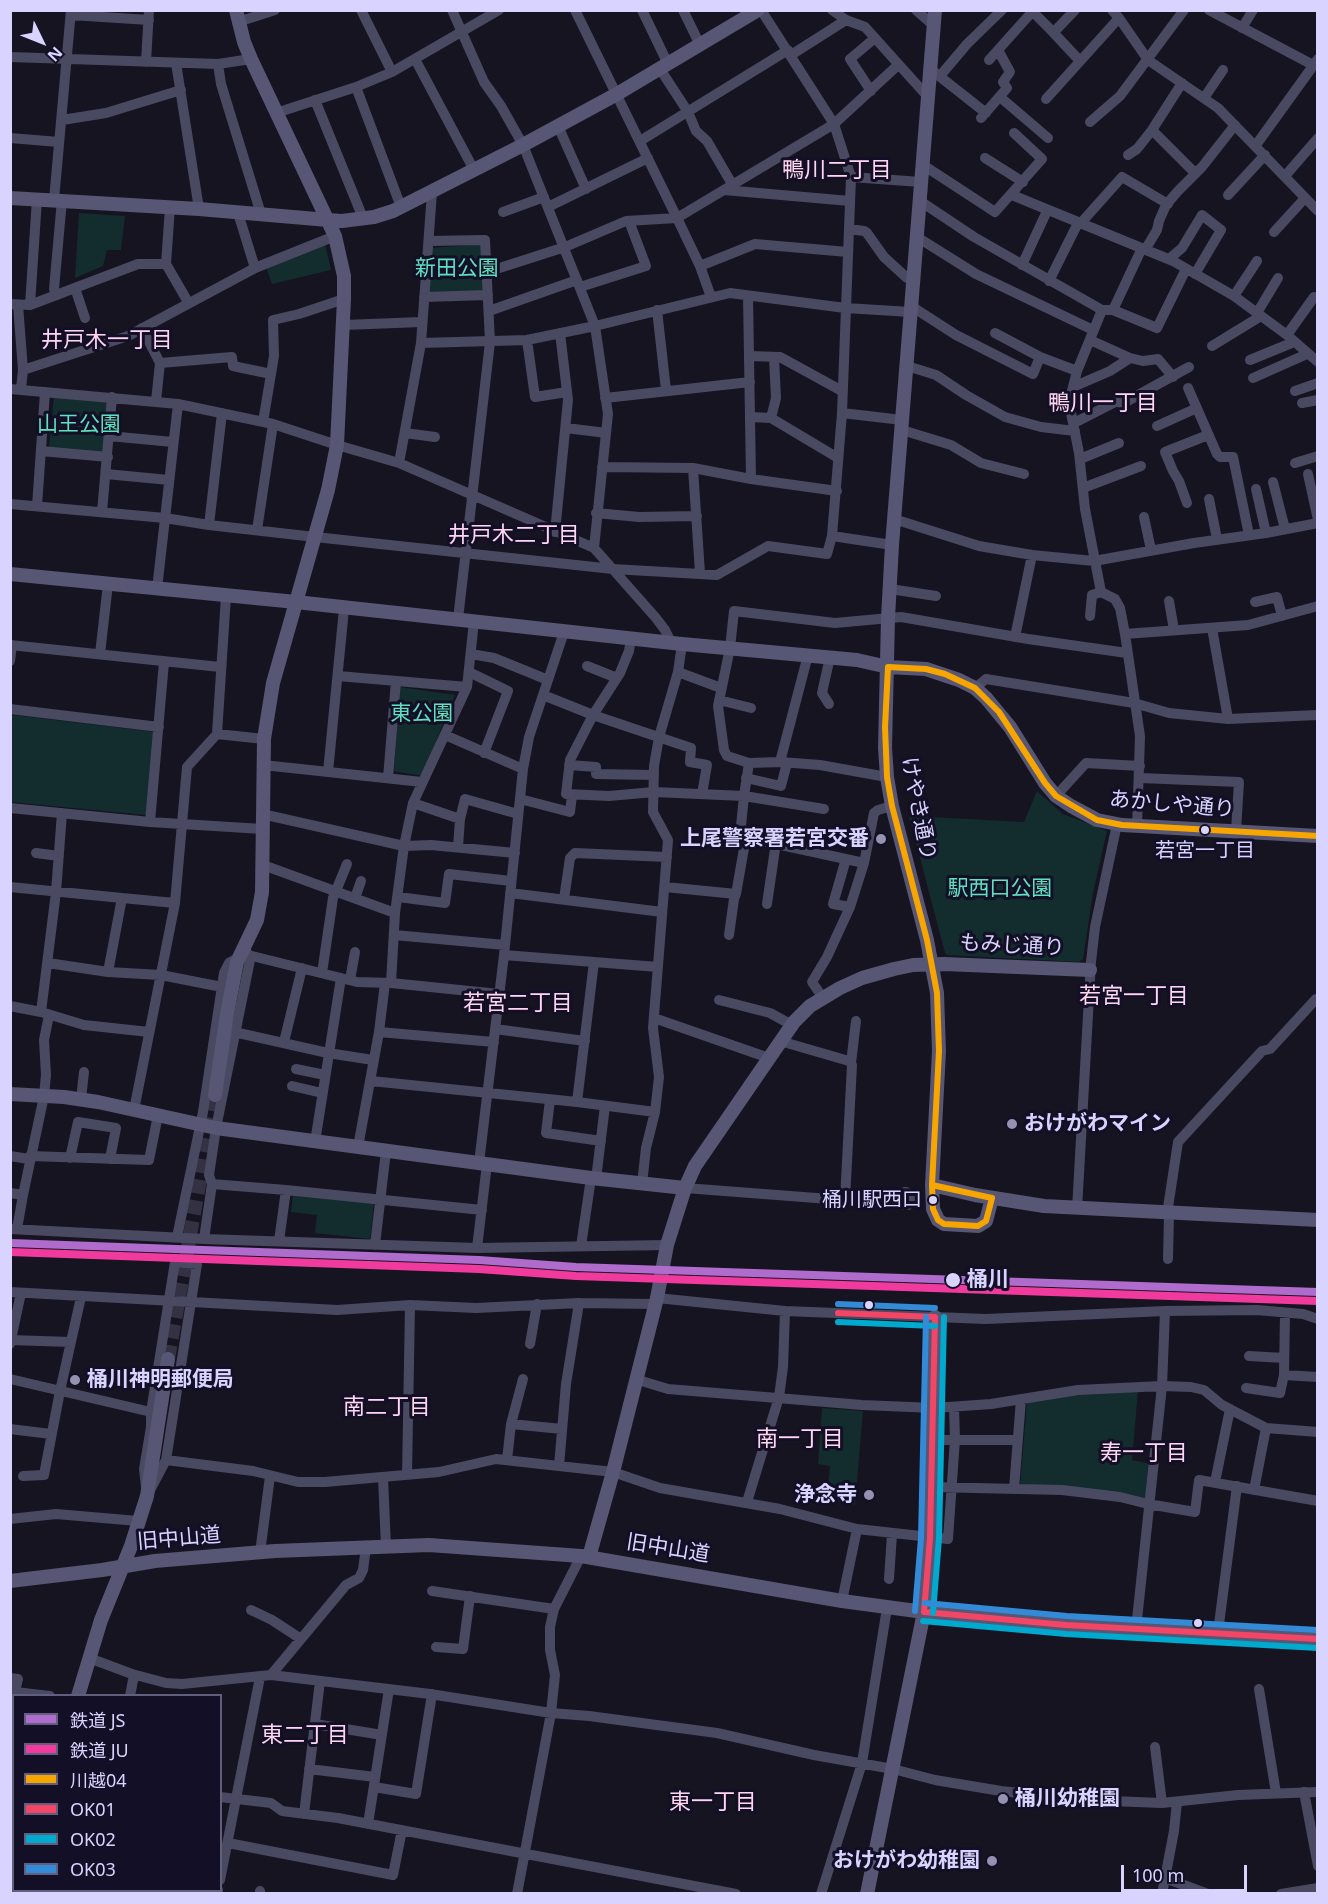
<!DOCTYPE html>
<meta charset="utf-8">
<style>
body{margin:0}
#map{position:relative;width:1328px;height:1904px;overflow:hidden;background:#161421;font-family:"Noto Sans","Noto Sans JP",sans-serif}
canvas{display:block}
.frame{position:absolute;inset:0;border:12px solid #d9d4ff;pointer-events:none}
.legend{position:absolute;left:12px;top:1694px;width:210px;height:198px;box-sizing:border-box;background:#130f26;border:2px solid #625e7d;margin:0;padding:8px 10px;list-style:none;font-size:18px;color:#d9d4ff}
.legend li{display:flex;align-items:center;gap:12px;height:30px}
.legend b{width:30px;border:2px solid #625e7d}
.north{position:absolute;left:12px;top:12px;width:60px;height:60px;-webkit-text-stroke:4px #130f26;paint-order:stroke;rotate:133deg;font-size:16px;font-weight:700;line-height:24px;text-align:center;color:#d9d4ff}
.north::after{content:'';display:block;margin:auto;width:21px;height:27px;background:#d9d4ff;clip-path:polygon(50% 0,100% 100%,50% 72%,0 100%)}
.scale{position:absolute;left:1121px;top:1865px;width:126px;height:27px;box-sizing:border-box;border:3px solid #d9d4ff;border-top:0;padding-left:8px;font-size:18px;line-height:21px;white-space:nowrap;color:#d9d4ff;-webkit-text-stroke:4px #130f26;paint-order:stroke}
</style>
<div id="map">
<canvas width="1328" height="1904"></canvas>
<div class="frame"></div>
<ul class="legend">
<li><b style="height:8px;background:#b06ccc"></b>鉄道 JS</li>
<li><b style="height:8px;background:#f13a9d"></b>鉄道 JU</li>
<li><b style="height:8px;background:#f7a600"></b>川越04</li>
<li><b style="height:8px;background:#f34667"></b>OK01</li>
<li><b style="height:8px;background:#00a9ce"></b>OK02</li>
<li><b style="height:8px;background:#338bd7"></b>OK03</li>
</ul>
<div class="north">N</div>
<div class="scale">100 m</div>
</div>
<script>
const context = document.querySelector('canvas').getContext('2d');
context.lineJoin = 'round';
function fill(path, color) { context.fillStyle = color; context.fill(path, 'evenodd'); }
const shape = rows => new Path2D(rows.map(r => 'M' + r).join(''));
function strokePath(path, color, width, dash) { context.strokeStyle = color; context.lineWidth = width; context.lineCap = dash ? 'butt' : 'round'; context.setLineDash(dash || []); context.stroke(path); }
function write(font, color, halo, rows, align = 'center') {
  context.font = font + ' "Noto Sans","Noto Sans JP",sans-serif'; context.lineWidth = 6; context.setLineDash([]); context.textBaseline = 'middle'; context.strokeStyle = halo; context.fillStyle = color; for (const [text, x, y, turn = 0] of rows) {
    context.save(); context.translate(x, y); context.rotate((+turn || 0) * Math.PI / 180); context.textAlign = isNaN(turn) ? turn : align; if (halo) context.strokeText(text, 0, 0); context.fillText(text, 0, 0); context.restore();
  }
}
fill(shape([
 [79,213,125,216,121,250,107,250,103,266,75,278],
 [325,244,331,270,272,284,266,267],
 [482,244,485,291,429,293,431,248],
 [54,395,110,403,104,454,49,448],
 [400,687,455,695,422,776,394,771],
 [13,715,155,732,146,815,11,802,10,716],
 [1037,791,1063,814,1107,831,1093,893,1083,959,1079,962,947,955,945,953,909,816,1024,822],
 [293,1195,374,1203,370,1239,315,1233,317,1215,291,1212],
 [1138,1390,1132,1460,1151,1464,1145,1501,1020,1486,1027,1401,1082,1392],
 [822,1408,863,1411,855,1505,827,1500,830,1466,818,1464]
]), '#132c2d');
strokePath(shape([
 [168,1359,215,1095]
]), '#333142', 14, [14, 7]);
strokePath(shape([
 [361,10,392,72],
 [452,10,484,82,501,106,523,145,595,326,608,414,594,548],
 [575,10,677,218,700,266,711,297],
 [642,10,668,64],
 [683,10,700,45],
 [761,10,834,124,851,177,842,413,832,536],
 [832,10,846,20,865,27,928,97],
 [916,10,933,25],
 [1031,10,1050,29,1080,61],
 [1112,10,1119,18,1148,60,1218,108,1318,211],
 [1209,10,1313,65],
 [71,15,149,20],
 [238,22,275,10],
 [1242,28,1253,10],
 [1054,32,1075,10],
 [791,55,846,20],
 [10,57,218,64,251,59],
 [415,59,474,170],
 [989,60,1032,12],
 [146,62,149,10],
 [176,63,199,209],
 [218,64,221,84,261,214],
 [660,69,688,112,696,131,707,141,732,184],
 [934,72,986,113],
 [940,76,967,44,1002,10],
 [356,87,401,207],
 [871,91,850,59,875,38],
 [1000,97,1048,138],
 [1204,98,1223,70],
 [1046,99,1119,18],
 [315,100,363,218],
 [276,113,356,87,392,72,499,10],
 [981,118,1007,88,1003,82,1010,72,998,50],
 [62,120,106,113,181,90],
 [1090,122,1120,96,1184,10],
 [558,126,586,189],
 [1152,130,1195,173],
 [10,138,59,142],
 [640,141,788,50],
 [1256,145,1318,59],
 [1128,155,1137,149,1152,130,1182,83],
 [985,158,1023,182],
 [923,165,995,212,1042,159,1014,133],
 [1285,176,1318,138],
 [851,177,921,182],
 [724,190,850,201],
 [1012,195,1173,261,1234,296,1287,335,1318,362],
 [1228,195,1265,155],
 [54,200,71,10],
 [920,201,974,237,1102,310,1077,371,1069,403,1079,453,1085,509,1101,592,1115,599,1120,608,1125,634,1140,736,1137,826],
 [548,207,648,158],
 [503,212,544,197],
 [238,213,255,268],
 [1080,224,1122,177,1168,204],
 [849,229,864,231,867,233,884,257,907,278,913,280],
 [1274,232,1305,198],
 [917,237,976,274,1093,330],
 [429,241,485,240,490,342,458,619],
 [1145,250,1157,230,1159,221,1166,205,1178,191,1202,167,1235,125],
 [1169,259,1182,248,1202,215,1221,230,1195,274],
 [166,264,188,302],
 [1022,265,1047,211],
 [700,266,755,244,848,252],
 [487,272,565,247,626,221,677,218,834,124,898,65],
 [1049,281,1078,223],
 [580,287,646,266,629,221],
 [75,288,85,318],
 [57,295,54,289,62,200],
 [748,296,751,479],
 [1234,296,1257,261],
 [424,297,488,295],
 [10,304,30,305,138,264,166,264,170,207],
 [18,305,23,370,21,389],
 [30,305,37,199],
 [911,306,956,335,1033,374,1040,357],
 [657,310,666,390],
 [1102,310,1113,310,1157,328,1186,269],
 [1113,310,1142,248],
 [489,311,577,280],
 [1257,313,1278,278],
 [343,325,422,322],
 [142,328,160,363,156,401],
 [995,333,1040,357,1077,371],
 [1287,335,1314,297],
 [527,340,535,397,567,392],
 [1090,340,1130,358,1143,361,1158,359,1173,377],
 [421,343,527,340,595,326,730,293,845,308,911,312],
 [1212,346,1261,316],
 [749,356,780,357,842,391],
 [1250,360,1294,342],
 [160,363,232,357,233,366,271,374],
 [907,366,936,375,966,395,1005,417,1041,427,1075,431],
 [23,370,128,336,255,268,335,236],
 [1253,378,1307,354],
 [1073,387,1110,371,1130,358],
 [1188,388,1217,454,1220,457,1233,457,1249,535],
 [10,389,178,404,273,424,337,445,399,463,594,548,656,618,665,630,671,642],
 [1295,391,1318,383],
 [605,398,750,382],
 [1302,403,1318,400],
 [842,413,902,420],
 [751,417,771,418,838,458],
 [771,418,776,398,774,357],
 [263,422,274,356,273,320,299,314,344,299],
 [1074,423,1117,401,1122,404,1189,367],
 [1157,426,1197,408],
 [566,428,606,433],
 [902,430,951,445,981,463,1024,474],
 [405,433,435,437],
 [109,436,173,442],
 [41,451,108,457],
 [1080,459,1119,443],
 [399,463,421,343,432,192],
 [1295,463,1318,456],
 [602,467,693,468,751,479,837,491],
 [693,468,700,573],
 [106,474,169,480],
 [1308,474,1318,520],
 [1273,482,1285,529],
 [1083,488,1141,466],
 [1256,489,1266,533],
 [1209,499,1217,539],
 [1187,503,1179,481,1173,471,1165,452,1208,435],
 [10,504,165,518,209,525,315,537,613,569,717,575,768,546,827,554,832,536,892,545],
 [37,506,45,392],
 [102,512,112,397],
 [596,513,639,517,697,516],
 [1144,517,1151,550],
 [894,519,979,546,1032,555,1094,561,1194,543,1266,533,1318,523],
 [209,525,222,413],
 [257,530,273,424],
 [555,532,568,400,560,333],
 [157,589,178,404],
 [890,589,936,596],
 [226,596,217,734,264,739],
 [1169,601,1174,630],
 [1255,602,1277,597,1282,616],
 [1090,616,1092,595,1101,592],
 [1212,628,1228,719],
 [1125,634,1248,625,1318,606],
 [1015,637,1032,555],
 [631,638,629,651,620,673,593,715,570,760,566,794,609,796,654,792,744,796,749,763],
 [10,645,220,667],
 [100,654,108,584],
 [471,654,494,658,548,680],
 [10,661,12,645],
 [587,666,617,678],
 [469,672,508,691,484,753],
 [678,672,721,688],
 [338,676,467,687],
 [975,688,986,679,1134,703,1169,713,1228,719,1318,715],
 [543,695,593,715,691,748,690,762,707,765,702,794],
 [719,700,751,708],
 [829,704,822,693,830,657],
 [10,709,159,727],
 [445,735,523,769],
 [780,762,808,655],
 [263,765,422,782],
 [569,765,596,767,596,774,654,775],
 [328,772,344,609],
 [887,777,820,765,780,762,749,763,727,756,724,750,718,706,730,648,734,611,835,623,901,617,1028,639,1127,653],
 [388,778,396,681],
 [746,778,781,786,787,763],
 [1140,778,1239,782,1236,831],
 [1056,796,1086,763,1140,766],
 [520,799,570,812,572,795],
 [413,803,460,819],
 [10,808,150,822,262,829],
 [824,809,744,796,740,836,864,863],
 [262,814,404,846,431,845,515,853],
 [150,822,164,662],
 [458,847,460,819,465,799,518,814],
 [36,853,59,856],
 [846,859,833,904,850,907],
 [263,865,395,913],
 [10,887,122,898],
 [665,887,736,894,746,837],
 [510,893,662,912],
 [398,897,445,903,449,874,511,881],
 [355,898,361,881],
 [564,899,570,858,575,853,667,857],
 [767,904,776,842],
 [394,935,505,945],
 [729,935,734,899,736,894],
 [248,955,357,982,391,983,499,994],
 [504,955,658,967],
 [48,963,108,972,161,975,222,987],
 [108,972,122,898,175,903],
 [322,973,333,898,347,864],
 [350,980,355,952],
 [391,983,395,913,404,846,413,803,467,687,474,621],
 [823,998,812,982,827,957,850,907,864,863,874,813,878,810,892,806],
 [719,1000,770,1013,792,1025],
 [10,1006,41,1012,84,1025,149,1032],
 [41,1012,56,892,62,813],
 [654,1018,769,1058],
 [495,1029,585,1041],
 [234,1032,328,1053,373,1060],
 [379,1032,494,1042],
 [780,1041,849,1061,852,1065,845,1200],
 [284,1042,302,968],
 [851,1063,856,1021],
 [296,1069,325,1075],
 [371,1081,577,1102,655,1112],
 [292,1086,322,1093],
 [81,1099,84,1072],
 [550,1100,546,1133,601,1141],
 [577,1102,594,962],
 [134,1110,175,903,187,767,217,734],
 [315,1142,341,978],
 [358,1147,379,1032,385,983],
 [10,1156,29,1159],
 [30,1156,149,1160,158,1115],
 [70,1158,78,1122,116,1128,110,1159],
 [479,1163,504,955,523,769,529,737,564,632],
 [596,1179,605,1106],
 [212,1184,286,1190,482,1210],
 [642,1184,646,1148,655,1112,659,1077,653,1028,668,840,653,812,654,766,659,737,678,672,682,644],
 [685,1188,908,1205,912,1199,912,1196,906,1192,865,1201],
 [10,1193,23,1195,17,1229],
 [23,1195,44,1096,46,1075,44,1040,49,1015],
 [1077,1209,1091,962,1095,927,1117,824],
 [1167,1214,1178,1142,1262,1051,1270,1049,1316,999],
 [10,1229,204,1239,477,1248,667,1245],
 [177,1237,203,1112,224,973,229,963,240,957],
 [204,1239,212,1184,209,1175,216,1128,250,960,245,948],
 [279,1241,286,1190],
 [375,1245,386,1151],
 [581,1246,591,1178],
 [477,1248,487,1164],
 [1168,1259,1169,1214],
 [175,1262,197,1264,166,1460,147,1496,144,1469,151,1427,151,1412,175,1262],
 [10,1292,337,1310,410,1305,476,1308,579,1303,655,1304],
 [657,1298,785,1311,986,1319,1165,1311,1257,1310,1303,1314,1318,1319],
 [1285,1313,1284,1375,1318,1377],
 [10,1340,71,1342],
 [10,1344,21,1293],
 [530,1344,537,1304],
 [1249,1356,1284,1358],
 [10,1379,151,1412],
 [635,1379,668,1389,862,1405,934,1408,991,1404,1078,1390,1162,1386,1191,1387,1204,1390,1222,1405,1266,1428,1318,1432],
 [1246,1388,1280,1393,1284,1375],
 [511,1424,562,1429],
 [10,1429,51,1434],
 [933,1440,1017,1440],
 [166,1460,253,1471,298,1482,325,1482,439,1472,496,1459,613,1472,660,1488,780,1509,857,1529,948,1539,955,1439,954,1407],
 [507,1460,511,1424,523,1379],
 [559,1466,566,1384,579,1303],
 [407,1475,410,1305],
 [23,1476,44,1475,60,1391,81,1297],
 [383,1477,386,1547],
 [1215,1482,1230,1409],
 [932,1487,1062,1490,1120,1497,1148,1504,1195,1512,1199,1480,1318,1501],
 [1014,1489,1021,1399],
 [1254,1490,1266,1428],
 [747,1502,779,1397,783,1367,785,1311],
 [10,1519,56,1514,138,1521],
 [260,1553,270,1476],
 [889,1579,892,1534],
 [432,1591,554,1609],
 [842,1601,857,1529],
 [251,1610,272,1620,301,1639],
 [1136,1629,1162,1386,1165,1311],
 [1218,1632,1237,1486],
 [436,1647,463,1649,470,1596],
 [89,1658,132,1674,166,1683,182,1684,271,1675,430,1694,551,1713,589,1716,717,1733,814,1755,893,1769,935,1780,1001,1791,1085,1800,1162,1803,1238,1795,1318,1792],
 [271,1675,346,1585,359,1578,363,1570,366,1547],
 [10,1678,18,1679,15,1692,50,1696],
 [1259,1689,1276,1793],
 [130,1696,134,1675],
 [315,1724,382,1735],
 [10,1728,14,1728],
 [1155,1747,1162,1803],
 [309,1769,375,1777],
 [10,1785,14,1785],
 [374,1787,416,1794,432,1694],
 [1304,1792,1318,1866],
 [220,1797,271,1803,282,1811,338,1818,736,1894],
 [304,1814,320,1681],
 [368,1824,389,1689],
 [228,1843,393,1875,402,1830],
 [1165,1878,1208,1894],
 [220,1880,260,1677],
 [218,1894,218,1890],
 [260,1894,260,1891],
 [517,1894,551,1713,555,1675,550,1650,550,1627,554,1609,581,1556],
 [821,1894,862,1763,887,1608],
 [1162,1894,1174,1831,1177,1802],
 [1281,1894,1318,1888]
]), '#4a4962', 10);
strokePath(shape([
 [935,10,892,545,888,618,885,748,887,777,892,806,927,940,937,993,939,1051,932,1185,933,1209,938,1220,944,1224,978,1226,986,1221,992,1198],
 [10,198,199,209,328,220,342,221,374,217,393,211,523,145,617,94,758,10],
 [10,574,296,602,682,644,857,660,888,667,926,669,959,680,975,688,986,698,1010,727,1045,783,1056,796,1071,806,1097,820,1122,825,1318,836],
 [10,1094,64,1097,98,1102,216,1128,591,1178,685,1188],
 [215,1095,227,1014,237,962,257,920,262,892,264,739,273,683,328,490,337,445,344,299,344,276,335,236,251,59,244,42,236,10],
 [932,1185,975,1195,1044,1206,1318,1220],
 [589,1557,613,1472,657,1298,667,1245,685,1188,695,1166,794,1022,810,1006,840,988,862,978,894,969,913,965,944,964,1090,970],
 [10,1581,102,1570,155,1561,275,1551,429,1545,581,1556,842,1601,924,1612,1066,1625,1318,1639],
 [78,1696,101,1620,131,1546,147,1496,168,1359],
 [867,1894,924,1612,930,1538,935,1317]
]), '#575674', 14);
strokePath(shape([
 [10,1885,14,1885],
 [38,1890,53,1894]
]), '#67516a', 18);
strokePath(shape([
 [888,667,885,727,887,777,892,806,927,940,937,993,939,1051,932,1185,933,1209,938,1220,944,1224,978,1226,986,1221,992,1198],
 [888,667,926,669,945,674,975,688,999,712,1045,783,1056,796,1097,820,1122,825,1318,836],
 [932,1185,992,1198]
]), '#f7a600', 6);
strokePath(shape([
 [838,1313,935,1317],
 [924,1612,1066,1625,1318,1639],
 [924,1612,930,1538,935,1317]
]), '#f34667', 6);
strokePath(shape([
 [838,1322,935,1326],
 [933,1613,939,1538,944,1317],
 [923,1621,1066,1634,1318,1648]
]), '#00a9ce', 6);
strokePath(shape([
 [838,1304,935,1308],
 [925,1603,1067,1616,1318,1630],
 [915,1611,921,1538,926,1317]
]), '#338bd7', 6);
strokePath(shape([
 [10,1243,479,1260,576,1267,1318,1292]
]), '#b06ccc', 8);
strokePath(shape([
 [10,1252,479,1269,576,1276,1318,1301]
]), '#f13a9d', 8);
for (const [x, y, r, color] of [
 [1205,830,5,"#d9d4ff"],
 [881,839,6,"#9591b1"],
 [1012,1124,6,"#9591b1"],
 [933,1200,5,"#d9d4ff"],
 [953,1280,8,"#d9d4ff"],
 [869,1305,5,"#d9d4ff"],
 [75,1380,6,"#9591b1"],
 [869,1495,6,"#9591b1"],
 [1198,1623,5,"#d9d4ff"],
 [1003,1799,6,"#9591b1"],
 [992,1861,6,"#9591b1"]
]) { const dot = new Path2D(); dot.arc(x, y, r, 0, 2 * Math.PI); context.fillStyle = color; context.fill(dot); strokePath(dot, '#130f26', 2); }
write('20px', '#d9d4ff', '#130f26', [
 ["若宮一丁目",1205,851],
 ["桶川駅西口",922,1200,"right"]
]);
write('21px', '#5fe0c0', '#130f26', [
 ["新田公園",457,269],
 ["山王公園",79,425],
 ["東公園",422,714],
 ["駅西口公園",1000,889]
]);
write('21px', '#d9d4ff', '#130f26', [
 ["あかしや通り",1172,805,5],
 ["けやき通り",918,809,79],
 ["もみじ通り",1012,946,3],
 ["旧中山道",179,1539,-5],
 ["旧中山道",668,1549,9]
]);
write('bold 21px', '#d9d4ff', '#130f26', [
 ["上尾警察署若宮交番",869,839],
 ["おけがわマイン",1024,1124,"left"],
 ["桶川神明郵便局",87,1380,"left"],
 ["浄念寺",857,1495],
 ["桶川幼稚園",1015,1799,"left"],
 ["おけがわ幼稚園",980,1861]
], 'right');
write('bold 21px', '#d9d4ff', '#130f26', [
 ["桶川",967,1280]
], 'left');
write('22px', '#ffd6f0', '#130f26', [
 ["鴨川二丁目",837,171],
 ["井戸木一丁目",107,341],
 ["鴨川一丁目",1103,404],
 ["井戸木二丁目",514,536],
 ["若宮一丁目",1134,997],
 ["若宮二丁目",518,1004],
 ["南二丁目",387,1408],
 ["南一丁目",800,1440],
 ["寿一丁目",1144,1454],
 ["東二丁目",305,1736],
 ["東一丁目",713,1803]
]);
</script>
